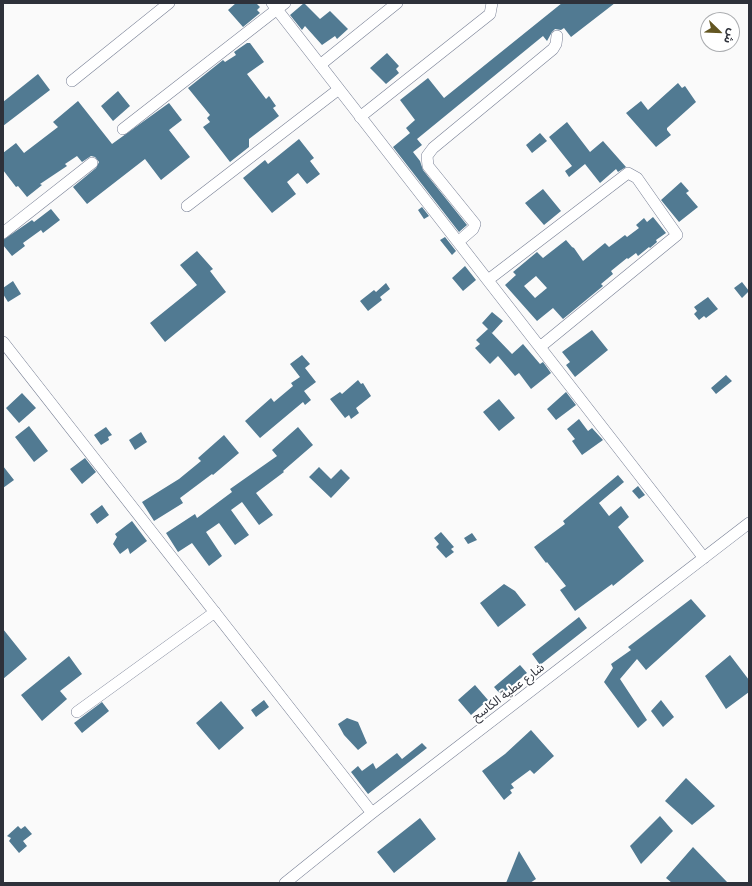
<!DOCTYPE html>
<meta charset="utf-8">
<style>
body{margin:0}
#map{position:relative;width:752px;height:886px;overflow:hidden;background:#fafafa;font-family:Lato,"Noto Sans Arabic",sans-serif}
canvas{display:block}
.frame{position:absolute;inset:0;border:4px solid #2e313a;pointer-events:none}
.north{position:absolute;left:700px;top:12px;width:40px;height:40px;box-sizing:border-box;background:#fff;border:1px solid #abadb0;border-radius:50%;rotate:113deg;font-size:11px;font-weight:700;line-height:16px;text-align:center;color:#2e313a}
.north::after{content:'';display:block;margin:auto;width:14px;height:18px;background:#635622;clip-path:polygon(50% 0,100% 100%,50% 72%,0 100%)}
</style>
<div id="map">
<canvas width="752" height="886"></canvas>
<div class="frame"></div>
<div class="north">ش</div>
</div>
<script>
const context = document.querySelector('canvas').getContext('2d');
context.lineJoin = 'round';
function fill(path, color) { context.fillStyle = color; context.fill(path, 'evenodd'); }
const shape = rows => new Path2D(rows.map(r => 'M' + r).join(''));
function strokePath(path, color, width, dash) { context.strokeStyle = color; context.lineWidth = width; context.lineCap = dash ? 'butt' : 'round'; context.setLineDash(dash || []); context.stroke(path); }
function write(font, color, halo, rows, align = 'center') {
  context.font = font + ' Lato,"Noto Sans Arabic",sans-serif'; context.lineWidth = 4; context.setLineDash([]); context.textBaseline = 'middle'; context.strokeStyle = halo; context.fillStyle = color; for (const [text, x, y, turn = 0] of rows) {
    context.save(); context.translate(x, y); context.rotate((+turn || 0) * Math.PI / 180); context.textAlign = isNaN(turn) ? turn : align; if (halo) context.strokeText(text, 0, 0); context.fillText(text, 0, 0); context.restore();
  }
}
fill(shape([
 [236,3,256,3,260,7,257,10,260,13,243,27,228,10],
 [304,3,320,19,330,11,348,29,337,39,335,36,322,45,305,26,302,30,290,15],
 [562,3,615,3,571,37,564,28,561,30,555,29,552,32,547,41,543,36,417,139,422,145,413,152,420,161,423,170,467,225,459,232,393,147,410,133,406,128,415,120,400,100,428,78,444,98],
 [247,43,250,43,264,62,247,74,266,99,269,96,276,106,273,108,279,116,249,139,249,147,230,162,203,127,210,122,207,118,210,115,188,88,223,60,225,62,236,55,234,52],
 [387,53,399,66,396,69,399,73,386,84,370,68],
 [38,74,50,90,3,126,3,102],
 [678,83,682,88,685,86,696,102,667,128,667,130,671,135,656,147,626,113,641,101,648,110],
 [118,91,130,106,113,121,101,106],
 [78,101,112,144,169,103,182,120,169,130,190,157,161,180,145,159,87,204,73,187,96,168,99,162,95,157,91,156,82,162,77,156,65,164,67,166,40,184,42,185,27,197,18,186,16,187,3,170,3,153,16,143,24,153,58,127,53,122],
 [567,122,590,152,603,141,626,167,618,172,616,169,600,183,585,164,569,177,565,171,572,166,549,137],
 [540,133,547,141,532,153,526,145],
 [299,139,314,158,310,161,320,174,307,184,298,173,287,182,296,194,272,213,243,178,265,160,268,164],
 [681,182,689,191,686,193,698,207,679,222,661,200],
 [543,189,561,211,544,225,525,203],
 [422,207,429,216,424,219,418,210],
 [51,209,60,220,43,233,41,230,23,243,25,246,12,256,3,245,3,240,32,220,34,222],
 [653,217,666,233,656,240,657,242,650,248,649,247,638,256,636,253,628,259,627,258,611,271,613,274,601,284,603,286,563,319,553,308,537,321,505,285,516,275,513,272,537,252,543,258,566,240,572,247,574,248,583,261,605,243,609,247,625,235,627,237,639,228,636,225,644,218,647,222],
 [536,276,547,288,535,298,524,286],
 [445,237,456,251,452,255,440,240],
 [197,251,213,269,210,271,226,292,165,342,150,323,197,285,180,265],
 [465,266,476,280,463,291,452,278],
 [13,281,21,294,8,302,3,294,3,288],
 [742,282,749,291,742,298,734,288],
 [386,283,390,289,380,297,382,300,368,311,360,301,374,290,376,292],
 [708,297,718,309,706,318,704,316,699,320,694,314,697,311,694,307],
 [492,312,503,321,492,333,482,323],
 [488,329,512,354,523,344,540,364,543,362,551,373,531,389,519,373,515,376,498,356,490,364,475,348,480,344,476,340],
 [592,330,608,350,575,377,566,365,570,362,562,352],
 [302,355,310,364,305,368,316,382,304,391,311,400,305,405,303,402,260,438,245,421,271,398,274,402,293,386,291,383,300,377,290,364],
 [726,375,732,381,716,394,711,388],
 [358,380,361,384,363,383,371,396,356,408,359,413,351,419,349,415,345,418,330,399,340,392,342,394],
 [566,392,576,405,556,420,547,409],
 [22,393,36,408,19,423,6,408],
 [499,399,515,418,499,431,483,412],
 [579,419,588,431,592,428,603,440,582,455,572,441,575,439,567,429],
 [29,426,48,451,34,462,15,437],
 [106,427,112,435,108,437,109,440,101,445,94,435],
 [298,427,313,445,283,471,284,472,256,493,273,515,259,525,242,502,231,510,249,535,235,545,219,523,206,532,222,556,209,566,192,543,178,552,166,533,195,514,197,518,232,492,230,489,277,456,272,450],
 [141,432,147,442,135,450,129,440],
 [224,435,239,453,213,475,212,474,180,498,183,503,154,521,142,502,179,479,201,461,198,458],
 [85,458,96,472,82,484,70,469],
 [3,466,14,480,3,488],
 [319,467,331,479,341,469,350,478,331,498,309,477],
 [618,475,624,482,599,503,609,516,621,506,629,517,618,527,644,561,613,586,612,584,575,611,560,590,566,586,547,562,546,563,534,547,565,524,563,521],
 [638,486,645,495,639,499,632,491],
 [102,505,109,515,97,524,90,514],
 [132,521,147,541,130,554,128,548,120,554,113,544,117,537,115,534],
 [441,532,454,547,451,549,454,552,446,558,436,547,439,544,434,538],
 [472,533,477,540,468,544,464,538],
 [504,584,515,591,526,605,498,627,480,603],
 [691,599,706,616,646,670,637,659,620,679,647,720,638,728,604,682,613,668,611,664,631,650,628,647],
 [579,617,587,628,540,665,532,654],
 [3,629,27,659,3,679],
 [730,655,749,680,749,692,726,709,705,676],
 [69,656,82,674,60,691,67,699,42,721,21,695],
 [520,665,527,673,501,695,494,687],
 [475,685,488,700,471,715,458,700],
 [264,700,269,707,256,717,251,710],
 [661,700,674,717,663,727,651,711],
 [221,701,244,728,219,750,196,723],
 [102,702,109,711,82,733,74,723],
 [347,718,358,722,367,743,358,750,344,735,338,724],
 [531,730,554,756,534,774,530,770,511,784,514,788,510,790,512,793,504,800,482,771,505,754],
 [422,743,427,748,368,794,351,772,358,766,362,771,373,763,376,769,397,753,402,759],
 [686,778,715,806,692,825,665,801],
 [660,816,673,831,641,864,630,846],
 [420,818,436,839,394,873,377,852],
 [18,826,21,829,25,826,32,834,23,841,27,846,19,853,9,841,11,838,7,836],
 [693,847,728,883,672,883,666,878],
 [519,851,536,879,530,883,506,883]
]), '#517a92');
const minor = shape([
 [272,3,704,558],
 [320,65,397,3],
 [72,81,169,3],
 [360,117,490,14,492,3],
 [123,129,285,3],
 [187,206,339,89],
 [3,233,92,163],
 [458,242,473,229,475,224,428,166,427,156,433,148,553,49,556,44,557,36],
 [488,280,628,173,637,178,677,235,540,347],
 [3,342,372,813],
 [77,712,215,612],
 [285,883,372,813,749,523]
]);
strokePath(minor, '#777f94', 12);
strokePath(minor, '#fff', 11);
write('12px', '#2e313a', '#fff', [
 ["شارع عطية الكاسح",508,692,-37]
]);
</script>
